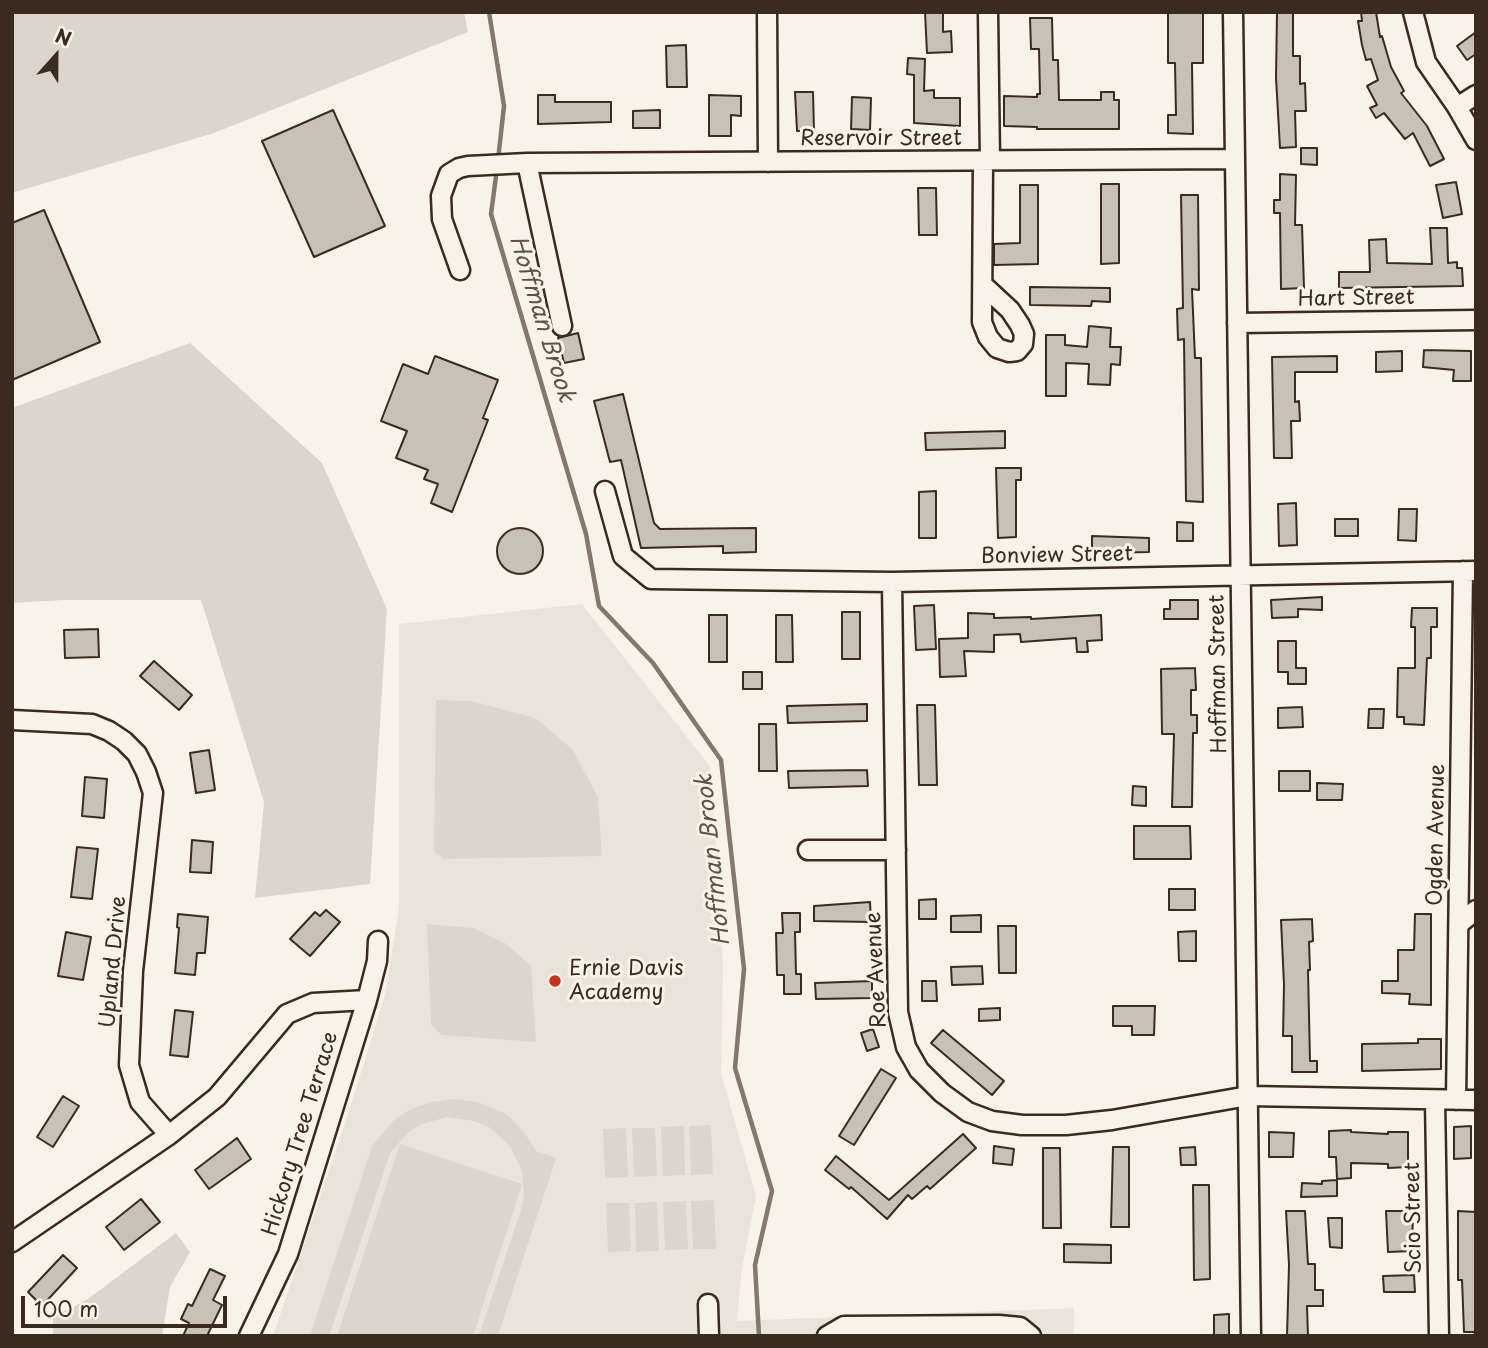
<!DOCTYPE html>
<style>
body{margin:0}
#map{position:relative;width:1488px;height:1348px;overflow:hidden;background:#f7f3e8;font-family:"Playpen Sans",sans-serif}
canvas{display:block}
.frame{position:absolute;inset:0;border:14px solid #3b2a1e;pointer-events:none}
.north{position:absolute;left:21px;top:21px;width:70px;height:70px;-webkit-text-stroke:5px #f7f3e8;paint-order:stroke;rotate:21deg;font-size:19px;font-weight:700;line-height:28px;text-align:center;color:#3b2a1e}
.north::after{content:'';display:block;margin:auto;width:24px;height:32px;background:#3b2a1e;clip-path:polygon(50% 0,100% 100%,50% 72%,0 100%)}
.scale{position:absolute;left:21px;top:1296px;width:206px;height:32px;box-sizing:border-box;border:4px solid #3b2a1e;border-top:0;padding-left:9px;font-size:21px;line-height:24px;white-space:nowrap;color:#3b2a1e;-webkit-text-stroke:5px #f7f3e8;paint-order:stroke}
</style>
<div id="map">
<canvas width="1488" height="1348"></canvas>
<div class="frame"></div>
<div class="north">N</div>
<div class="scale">100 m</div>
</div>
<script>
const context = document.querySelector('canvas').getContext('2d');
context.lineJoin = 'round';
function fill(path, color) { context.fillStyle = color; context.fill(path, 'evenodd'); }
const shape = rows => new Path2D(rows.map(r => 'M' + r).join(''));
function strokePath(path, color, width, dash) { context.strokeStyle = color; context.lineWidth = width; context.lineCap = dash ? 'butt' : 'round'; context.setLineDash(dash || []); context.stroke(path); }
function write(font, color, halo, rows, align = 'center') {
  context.font = font + ' "Playpen Sans",sans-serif'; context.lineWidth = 6; context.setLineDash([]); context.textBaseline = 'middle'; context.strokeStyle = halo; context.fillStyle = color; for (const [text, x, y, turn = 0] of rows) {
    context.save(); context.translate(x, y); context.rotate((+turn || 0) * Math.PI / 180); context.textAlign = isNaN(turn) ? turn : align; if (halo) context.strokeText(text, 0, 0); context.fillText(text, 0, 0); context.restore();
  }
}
fill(shape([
 [582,604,709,765,720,891,723,968,721,1073,756,1196,742,1268,737,1321,1074,1308,1074,1336,273,1336,348,1114,385,995,399,908,399,624]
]), '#e9e4d9');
fill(shape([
 [12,12,464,12,468,32,214,133,12,193],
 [190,343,322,463,387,609,370,884,255,898,264,802,201,600,64,600,12,603,12,408],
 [436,700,471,701,535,718,573,750,598,798,602,856,444,859,434,851],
 [427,924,473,928,505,943,531,966,536,1042,442,1035,431,1025],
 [455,1099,478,1102,506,1114,524,1132,536,1151,556,1158,498,1336,479,1336,521,1210,524,1196,522,1171,510,1146,489,1127,474,1121,447,1117,419,1125,408,1133,390,1153,329,1336,310,1336,372,1146,394,1120,409,1110,431,1102],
 [711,1125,713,1174,691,1175,689,1126],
 [684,1126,685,1175,663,1176,661,1127],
 [626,1128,628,1177,605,1178,603,1129],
 [632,1128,655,1128,657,1176,634,1177],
 [400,1144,522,1184,473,1336,337,1336],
 [714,1200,716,1249,693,1249,691,1201],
 [686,1201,688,1249,665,1250,663,1202],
 [657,1202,659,1251,636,1252,635,1203],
 [606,1203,629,1203,631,1251,608,1252],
 [176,1233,190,1252,170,1287,162,1336,53,1336,53,1317,88,1299]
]), '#dbd6cb');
strokePath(shape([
 [489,12,504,106,498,160],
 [497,169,491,214,586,534,599,606,653,663,721,760,744,969,735,1068,772,1191,755,1265,759,1336]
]), '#84786c', 4.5);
const building = shape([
 [925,12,943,12,943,32,951,31,952,52,927,53,925,12],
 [1277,12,1293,12,1293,56,1300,56,1300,84,1305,83,1306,111,1295,111,1296,147,1280,148,1276,78,1277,12],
 [1361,12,1376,12,1380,37,1382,36,1391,67,1404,91,1401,93,1427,126,1444,159,1430,166,1413,133,1405,139,1384,113,1376,118,1370,108,1377,105,1367,86,1378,80,1371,59,1366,60,1362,45,1358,21,1362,21,1361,12],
 [1168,13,1203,13,1203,63,1192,63,1193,134,1168,133,1168,115,1176,115,1175,63,1168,63,1168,13],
 [1030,18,1052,18,1053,60,1058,60,1059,100,1101,100,1101,92,1114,92,1114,100,1119,100,1119,129,1037,129,1037,127,1004,126,1004,96,1037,97,1037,94,1040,94,1039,49,1031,49,1030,18],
 [1476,32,1476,54,1467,60,1457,46,1476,32],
 [686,45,687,87,667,87,666,46,686,45],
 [908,58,925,59,924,91,934,90,934,98,960,98,960,126,914,123,914,75,907,74,908,58],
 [795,92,813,92,814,131,797,131,795,92],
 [538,95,555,95,555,102,611,102,611,122,538,124,538,95],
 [709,95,741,96,741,116,731,115,731,136,709,136,709,95],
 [852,97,871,98,870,130,851,129,852,97],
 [333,110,385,226,314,257,262,141,333,110],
 [660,110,660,128,633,128,633,111,660,110],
 [1301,148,1317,148,1317,165,1301,164,1301,148],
 [1280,174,1296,175,1295,225,1302,225,1304,288,1281,289,1280,213,1274,213,1274,200,1280,200,1280,174],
 [1456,182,1462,214,1443,218,1436,185,1456,182],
 [1101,184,1119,184,1119,263,1101,264,1101,184],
 [1020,185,1038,185,1038,264,994,265,994,244,1020,243,1020,185],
 [918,188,936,188,937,235,919,235,918,188],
 [1181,195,1198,195,1199,290,1192,289,1195,358,1201,358,1203,502,1186,501,1184,339,1178,340,1177,309,1183,308,1181,195],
 [44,210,100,342,12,380,12,223,44,210],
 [1430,228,1447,228,1448,263,1457,262,1457,268,1462,268,1463,286,1339,288,1339,272,1370,272,1369,240,1386,239,1387,263,1432,264,1430,228],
 [1030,287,1110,288,1110,302,1092,301,1091,306,1030,305,1030,287],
 [1089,326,1111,328,1110,347,1121,347,1120,365,1111,364,1110,385,1088,384,1089,364,1066,363,1066,396,1046,396,1046,335,1065,335,1065,345,1087,347,1089,326],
 [578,333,584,359,564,363,558,338,578,333],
 [1424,350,1471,351,1471,381,1453,381,1454,370,1423,367,1424,350],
 [1402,351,1402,371,1376,372,1376,352,1402,351],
 [435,356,498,380,483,418,488,420,452,512,431,503,438,484,424,479,428,470,396,458,407,431,381,421,403,364,428,374,435,356],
 [1337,356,1337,372,1295,372,1295,402,1299,401,1300,421,1291,421,1292,458,1274,458,1272,357,1337,356],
 [623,394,654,523,660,529,756,528,756,552,723,553,723,546,641,548,621,460,610,462,594,401,623,394],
 [1005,431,1005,448,926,450,925,433,1005,431],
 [996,468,1021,468,1021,480,1016,480,1016,537,998,538,996,468],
 [936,491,936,538,919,538,919,492,936,491],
 [1296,503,1297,545,1279,546,1278,504,1296,503],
 [1399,509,1417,509,1416,541,1398,540,1399,509],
 [1335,519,1358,519,1358,536,1335,536,1335,519],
 [1177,522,1193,523,1193,541,1177,541,1177,522],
 '497 551a23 23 0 1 1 46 0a23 23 0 1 1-46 0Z',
 [1092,536,1149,538,1149,552,1092,553,1092,536],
 [1322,597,1322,610,1298,609,1298,617,1272,618,1271,600,1322,597],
 [1170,600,1198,600,1198,619,1164,619,1164,609,1170,609,1170,600],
 [934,605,936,649,916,650,914,606,934,605],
 [1412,608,1437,608,1437,627,1431,627,1431,658,1427,658,1424,725,1404,724,1404,717,1397,717,1398,668,1415,668,1415,627,1411,627,1412,608],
 [842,612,860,612,860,659,842,659,842,612],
 [968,613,994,614,994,618,1031,617,1031,619,1101,615,1102,640,1087,641,1088,652,1077,652,1076,638,1021,642,1020,634,994,635,994,652,964,651,966,676,940,677,939,639,968,638,968,613],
 [709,615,727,615,727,662,709,662,709,615],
 [776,615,792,615,793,662,776,662,776,615],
 [98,629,99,657,65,658,64,630,98,629],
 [1278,641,1296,641,1296,668,1306,668,1306,684,1288,684,1288,672,1278,672,1278,641],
 [154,661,192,695,179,710,140,676,154,661],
 [1195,668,1196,690,1191,690,1191,715,1197,715,1197,733,1193,733,1192,807,1172,807,1174,734,1162,734,1161,669,1195,668],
 [743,672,762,672,762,689,743,689,743,672],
 [867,704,867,721,788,723,787,706,867,704],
 [917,705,935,705,937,785,919,785,917,705],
 [1302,707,1303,727,1278,728,1278,708,1302,707],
 [1369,709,1384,709,1383,728,1368,728,1369,709],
 [759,724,776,724,777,771,759,771,759,724],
 [209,750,215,790,196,793,190,753,209,750],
 [867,770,868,786,789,788,788,771,867,770],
 [1279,771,1310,771,1310,791,1279,791,1279,771],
 [85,777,107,779,104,818,82,816,85,777],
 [1317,783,1343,784,1342,800,1317,800,1317,783],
 [1133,786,1146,787,1146,806,1132,805,1133,786],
 [1134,826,1190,826,1191,859,1134,859,1134,826],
 [192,840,213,842,211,873,190,872,192,840],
 [77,847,98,849,92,899,71,897,77,847],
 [1169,889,1195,889,1195,910,1169,910,1169,889],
 [936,899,936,919,919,919,919,900,936,899],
 [870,902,871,922,814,921,814,906,870,902],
 [326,910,340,922,310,956,290,939,315,912,320,916,326,910],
 [782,913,800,913,800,932,795,932,796,974,801,974,801,994,784,994,784,975,777,975,776,933,783,933,782,913],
 [178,914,208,917,205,953,197,953,195,975,175,973,179,928,177,927,178,914],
 [1415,914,1431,914,1431,1005,1409,1004,1410,994,1382,993,1382,981,1398,981,1398,950,1414,950,1415,914],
 [981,915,981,932,951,932,951,916,981,915],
 [1312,919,1313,941,1309,942,1310,970,1308,970,1310,1061,1317,1061,1317,1072,1292,1072,1292,1036,1283,1036,1284,985,1281,920,1312,919],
 [998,926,1016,926,1016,973,999,973,998,926],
 [1196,931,1196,961,1179,961,1178,932,1196,931],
 [66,932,91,937,83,980,58,976,66,932],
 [982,966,983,984,952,985,951,967,982,966],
 [872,981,872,998,816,999,815,983,872,981],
 [922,981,936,981,937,1001,922,1001,922,981],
 [1113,1006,1155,1006,1154,1035,1132,1035,1132,1026,1113,1026,1113,1006],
 [1000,1008,1000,1020,979,1021,979,1009,1000,1008],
 [175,1010,193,1012,188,1057,170,1055,175,1010],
 [873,1029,879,1047,867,1051,861,1033,873,1029],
 [943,1030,1004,1081,992,1095,931,1043,943,1030],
 [1418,1039,1441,1039,1441,1069,1362,1071,1362,1044,1418,1043,1418,1039],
 [881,1069,896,1078,854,1145,839,1136,881,1069],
 [63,1096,79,1106,53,1147,37,1137,63,1096],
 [1471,1126,1471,1158,1454,1159,1454,1127,1471,1126],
 [1351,1130,1351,1132,1388,1134,1388,1132,1408,1132,1408,1167,1388,1168,1388,1164,1351,1163,1351,1178,1337,1179,1336,1157,1329,1157,1329,1131,1351,1130],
 [1269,1132,1294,1133,1293,1157,1269,1157,1269,1132],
 [963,1134,976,1148,930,1189,927,1186,912,1199,908,1195,887,1219,851,1187,849,1189,825,1170,836,1156,889,1200,963,1134],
 [237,1138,251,1159,209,1189,195,1170,237,1138],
 [994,1146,1014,1149,1012,1165,993,1163,994,1146],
 [1113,1147,1129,1147,1129,1227,1111,1227,1113,1147],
 [1195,1147,1196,1165,1181,1165,1180,1148,1195,1147],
 [1043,1148,1060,1148,1061,1228,1043,1228,1043,1148],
 [1337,1180,1337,1196,1301,1197,1302,1183,1322,1184,1322,1181,1337,1180],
 [1193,1185,1209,1185,1210,1279,1194,1280,1193,1185],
 [141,1199,160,1222,124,1250,106,1227,141,1199],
 [1286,1211,1305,1211,1308,1264,1315,1264,1315,1290,1323,1290,1323,1306,1307,1306,1308,1336,1287,1336,1289,1265,1286,1211],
 [1386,1211,1413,1211,1412,1251,1388,1252,1386,1211],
 [1458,1211,1476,1212,1476,1332,1464,1332,1462,1280,1458,1280,1458,1211],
 [1328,1218,1342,1218,1342,1248,1330,1247,1328,1218],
 [1064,1244,1111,1245,1111,1263,1064,1262,1064,1244],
 [63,1255,77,1268,42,1306,28,1292,63,1255],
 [210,1269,225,1276,213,1300,222,1305,207,1336,183,1336,189,1323,181,1319,188,1304,192,1306,210,1269],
 [1414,1275,1415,1292,1384,1292,1383,1276,1414,1275],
 [1229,1314,1229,1336,1214,1336,1214,1315,1229,1314]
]);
fill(building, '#c8c1b6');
strokePath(building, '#3b2a1e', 2);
const minor = shape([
 [767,12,768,162],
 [988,12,990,161],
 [1233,12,1251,1336],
 [1413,12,1426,62,1457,107,1476,140],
 [1457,107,1476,95],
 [983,161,982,322,988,337,997,348,1009,352,1017,351,1023,344,1024,334,1020,325,1010,310,983,285],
 [527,163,562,326],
 [460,270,442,219,441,196,449,174,459,168,468,166,527,163,1234,159],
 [1237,323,1476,320],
 [605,491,623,556,651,579,892,582,1476,571],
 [892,582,898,1012,906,1047,919,1070,942,1093,968,1112,992,1121,1022,1125,1066,1125,1112,1120,1248,1096,1476,1100],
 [12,720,92,724,109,731,124,741,137,754,146,772,153,793,133,971,129,1065,140,1102,169,1135],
 [808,850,896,850],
 [1459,924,1476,910],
 [1435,1100,1439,1336],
 [1456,1100,1463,571],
 [12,1242,169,1135,217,1097,287,1014,313,1003,367,1000],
 [708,1304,709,1336],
 [249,1336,288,1254,367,1000,377,961,378,941],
 [827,1336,844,1326,999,1325,1020,1327,1031,1336]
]);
strokePath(minor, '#3b2a1e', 23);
strokePath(minor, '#f7f3e8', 18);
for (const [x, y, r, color] of [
 [555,981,7,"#c8321e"]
]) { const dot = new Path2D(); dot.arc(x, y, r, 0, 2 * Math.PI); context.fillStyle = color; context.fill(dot); strokePath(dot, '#f7f3e8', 2.5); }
write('21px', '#3b2a1e', '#f7f3e8', [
 ["Reservoir Street",881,139],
 ["Hart Street",1356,299,-1],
 ["Bonview Street",1057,556,-1],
 ["Hoffman Street",1219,674,-91],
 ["Ogden Avenue",1437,835,-89],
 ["Upland Drive",114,962,-85],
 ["Roe Avenue",877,970,-93],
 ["Hickory Tree Terrace",301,1134,-73],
 ["Scio Street",1414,1218,-91]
]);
write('21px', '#3b2a1e', '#f7f3e8', [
 ["Ernie Davis",569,969],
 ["Academy",569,993]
], 'left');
write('italic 23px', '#5f5145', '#f7f3e8', [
 ["Hoffman Brook",541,319,73],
 ["Hoffman Brook",714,860,-96]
]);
</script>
